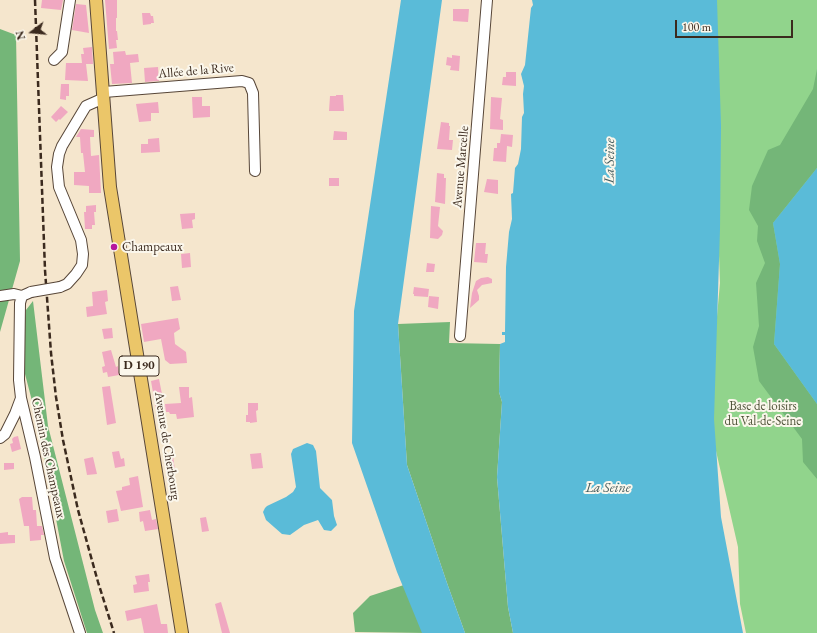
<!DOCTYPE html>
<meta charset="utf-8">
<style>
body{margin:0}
#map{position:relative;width:817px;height:633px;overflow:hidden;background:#f5e6cd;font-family:"EB Garamond",serif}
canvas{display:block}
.north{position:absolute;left:12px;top:12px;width:40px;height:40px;-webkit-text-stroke:3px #fbf7ec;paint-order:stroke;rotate:254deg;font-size:11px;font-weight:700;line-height:16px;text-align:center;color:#3b2a1e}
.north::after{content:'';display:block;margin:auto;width:14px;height:18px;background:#3b2a1e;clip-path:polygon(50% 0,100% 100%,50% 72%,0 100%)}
.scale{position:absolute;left:675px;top:20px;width:118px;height:18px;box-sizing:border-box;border:2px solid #3b2a1e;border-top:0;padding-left:5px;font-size:12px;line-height:14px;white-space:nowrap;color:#3b2a1e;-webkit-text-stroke:3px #fbf7ec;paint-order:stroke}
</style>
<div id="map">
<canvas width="817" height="633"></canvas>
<div class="north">N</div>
<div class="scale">100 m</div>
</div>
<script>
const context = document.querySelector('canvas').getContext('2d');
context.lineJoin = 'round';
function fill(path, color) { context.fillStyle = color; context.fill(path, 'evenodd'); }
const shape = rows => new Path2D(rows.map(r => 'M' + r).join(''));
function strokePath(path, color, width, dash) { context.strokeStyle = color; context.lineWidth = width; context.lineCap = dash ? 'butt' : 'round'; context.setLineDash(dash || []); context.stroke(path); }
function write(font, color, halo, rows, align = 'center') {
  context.font = font + ' "EB Garamond",serif'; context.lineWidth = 4; context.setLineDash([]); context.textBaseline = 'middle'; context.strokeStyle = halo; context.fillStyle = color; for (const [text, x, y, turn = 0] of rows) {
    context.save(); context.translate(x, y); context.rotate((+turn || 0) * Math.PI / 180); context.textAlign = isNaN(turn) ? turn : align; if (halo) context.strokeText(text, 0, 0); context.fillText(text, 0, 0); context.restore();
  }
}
fill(shape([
 [717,0,817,0,817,633,746,633,740,604,738,547,708,416,720,283,715,144]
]), '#91d48c');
fill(shape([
 [0,29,16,35,20,261,0,332],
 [817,69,817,168,773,223,780,264,774,344,817,404,817,479,803,462,802,439,759,381,753,347,759,326,756,283,765,263,757,241,758,226,749,210,752,186,768,150,780,145,813,89],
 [33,301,48,426,95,610,103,633,87,633,64,561,38,424,25,374,23,334,26,310],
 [450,322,449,343,500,344,499,392,502,402,497,477,508,607,513,633,465,633,447,583,407,465,398,324],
 [410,583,426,633,355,632,353,613,370,596]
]), '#74b678');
fill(shape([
 [401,0,442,0,398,324,407,465,447,583,465,633,422,633,397,572,352,443,354,311],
 [532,0,717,0,721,126,720,229,714,419,721,517,743,633,513,633,508,607,497,477,502,402,499,392,500,344,505,342,505,335,502,335,502,332,505,332,506,267,509,232,512,219,511,194,513,193,515,168,518,164,521,149,522,117,524,113,523,94,524,86,521,74,525,65,531,8,533,5],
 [817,168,817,404,774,344,780,264,773,223],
 [307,443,313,445,316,451,320,488,332,500,334,516,337,525,331,531,324,530,318,520,304,525,290,535,282,534,266,520,263,512,265,508,267,506,286,497,293,492,296,487,291,454,293,449]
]), '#5abbd8');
fill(shape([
 [42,0,63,0,61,10,41,8],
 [105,0,117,0,117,18,116,18,116,31,117,31,118,40,116,40,117,48,109,49],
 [76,4,86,5,89,33,72,30],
 [453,9,469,9,468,22,453,21],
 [142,13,150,13,151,16,153,16,154,23,151,23,151,24,143,25],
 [92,47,93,64,86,64,88,81,65,80,66,63,82,63,81,54,84,54,83,48],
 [125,51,126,55,138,54,139,62,130,63,132,83,112,84,110,64,114,64,113,52],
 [452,55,460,56,459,71,450,70,451,66,446,65,447,57,452,58],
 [158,67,159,81,145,82,144,68],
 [506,72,516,72,516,86,502,85,503,77,506,77],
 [61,84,69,84,69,96,66,96,66,100,60,99],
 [336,95,343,95,344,111,329,111,330,96,336,96],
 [192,97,202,97,202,106,210,106,210,117,193,118],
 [491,97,502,98,500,119,503,120,503,130,490,129],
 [158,102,159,113,151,113,151,121,139,122,136,104],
 [61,106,68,112,60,120,59,119,56,122,51,117],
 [441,122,449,123,449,126,450,126,449,140,453,140,452,150,437,149],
 [81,129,94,130,94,137,90,137,91,156,99,155,101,193,89,193,89,186,74,185,74,172,85,172,83,153,81,153,80,137,76,137],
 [334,131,347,132,347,140,333,140],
 [501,134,513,135,512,147,507,146,506,162,493,161,494,148,497,148,497,143,500,143],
 [159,138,160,152,141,153,141,144,148,144,148,139],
 [437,173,444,174,444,178,446,178,445,204,435,202],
 [329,178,339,178,339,186,329,186],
 [487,179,498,180,498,194,484,192],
 [96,205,96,212,94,212,95,225,92,225,92,229,85,229,84,212,86,212,86,206],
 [431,206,440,207,438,226,443,231,442,235,438,239,430,238],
 [195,213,195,219,192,220,193,228,182,229,180,214],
 [476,243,486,243,485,254,488,254,487,263,474,262],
 [190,253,191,267,182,268,181,254],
 [427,263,435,264,434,272,426,272],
 [488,277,492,279,492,283,482,285,477,290,479,296,479,300,470,308,472,293,476,281,481,278],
 [178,286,181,300,172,301,170,287],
 [414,287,429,289,428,297,414,296,414,294,413,294],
 [107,290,108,301,105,302,107,314,87,317,86,307,93,306,92,292],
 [429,296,439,297,438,309,428,307],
 [178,318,180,329,174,333,175,344,186,352,187,363,170,364,165,360,161,339,144,342,141,324],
 [112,328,113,338,104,339,102,329],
 [111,350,116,367,118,366,119,375,108,377,107,372,103,373,102,367,105,366,102,352],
 [159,379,165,409,156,410,151,381],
 [110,386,116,423,107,425,102,387],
 [179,387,189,387,189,398,192,397,194,417,177,419,176,414,170,414,169,412,166,412,165,404,181,403],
 [248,403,258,403,258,410,256,411,257,422,250,423,250,422,246,422,246,415,248,415],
 [18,436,21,449,12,452,10,444,13,443,12,439,14,437],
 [119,451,121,459,124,458,125,466,115,468,112,452],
 [261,453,263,468,252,469,250,454],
 [173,456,175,470,166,472,164,457],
 [93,457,97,474,87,475,84,459],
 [4,463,14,463,14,469,4,470],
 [138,476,143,507,121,511,116,491,122,490,122,487,130,485,129,478],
 [22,497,32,497,33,510,36,510,37,526,42,526,44,535,41,535,41,540,30,541,29,526,24,526,19,499],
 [117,509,119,521,108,523,106,511],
 [150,510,152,520,156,519,158,529,145,531,143,521,140,522,139,512],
 [206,517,209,531,202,532,200,518],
 [8,532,8,535,15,535,15,543,0,544,0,533],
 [149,574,150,582,148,582,149,591,134,593,133,585,137,584,135,576],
 [221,602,226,619,230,633,222,633,215,604],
 [157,604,161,624,167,624,168,633,144,633,141,618,127,621,125,611]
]), '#f0a8c1');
const minor = shape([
 [54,60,62,52,70,0],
 [104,92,242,81,249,83,253,93,255,171],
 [60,287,67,284,76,274,82,265,83,254,81,240,59,187,57,167,59,154,62,146,86,106,104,98],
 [31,292,22,296,20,303,19,380,21,398,35,457,55,558,80,633],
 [0,296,14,294,22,296],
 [460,336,487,0],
 [0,438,5,434,15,414,21,398]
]);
const major = shape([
 [96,0,110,187,182,633]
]);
strokePath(minor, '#574638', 12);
strokePath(major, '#574638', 14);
strokePath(minor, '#fff', 10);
strokePath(major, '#ebc669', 12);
strokePath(shape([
 [35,0,45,270,51,353,56,397,63,440,78,510,98,582,114,633]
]), '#3b2a1e', 2.5, [6, 3]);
const minorBridge = shape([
 [31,292,60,287]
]);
strokePath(minorBridge, '#574638', 12, []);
strokePath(minorBridge, '#fff', 10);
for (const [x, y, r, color] of [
 [114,247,4,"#b5179e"]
]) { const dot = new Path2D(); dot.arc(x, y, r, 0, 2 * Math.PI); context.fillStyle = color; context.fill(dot); strokePath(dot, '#fbf7ec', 1.5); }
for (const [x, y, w] of [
 [139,366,40]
]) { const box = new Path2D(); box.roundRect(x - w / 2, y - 10, w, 20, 3); context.fillStyle = '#fbf7ec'; context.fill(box); strokePath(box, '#3b2a1e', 1); }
write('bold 12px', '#3b2a1e', null, [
 ["D 190",139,366]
]);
write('13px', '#3b2a1e', '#fbf7ec', [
 ["Allée de la Rive",196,71,-5],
 ["Avenue Marcelle",461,167,-85],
 ["Avenue de Cherbourg",167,446,81],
 ["Chemin des Champeaux",48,458,78]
]);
write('13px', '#3b2a1e', '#fbf7ec', [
 ["Champeaux",122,247]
], 'left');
write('13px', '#50543a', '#fbf7ec', [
 ["Base de loisirs",763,406],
 ["du Val-de-Seine",763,421]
]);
write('italic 14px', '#465d5f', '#fbf7ec', [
 ["La Seine",610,161,-89],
 ["La Seine",608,488]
]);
</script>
